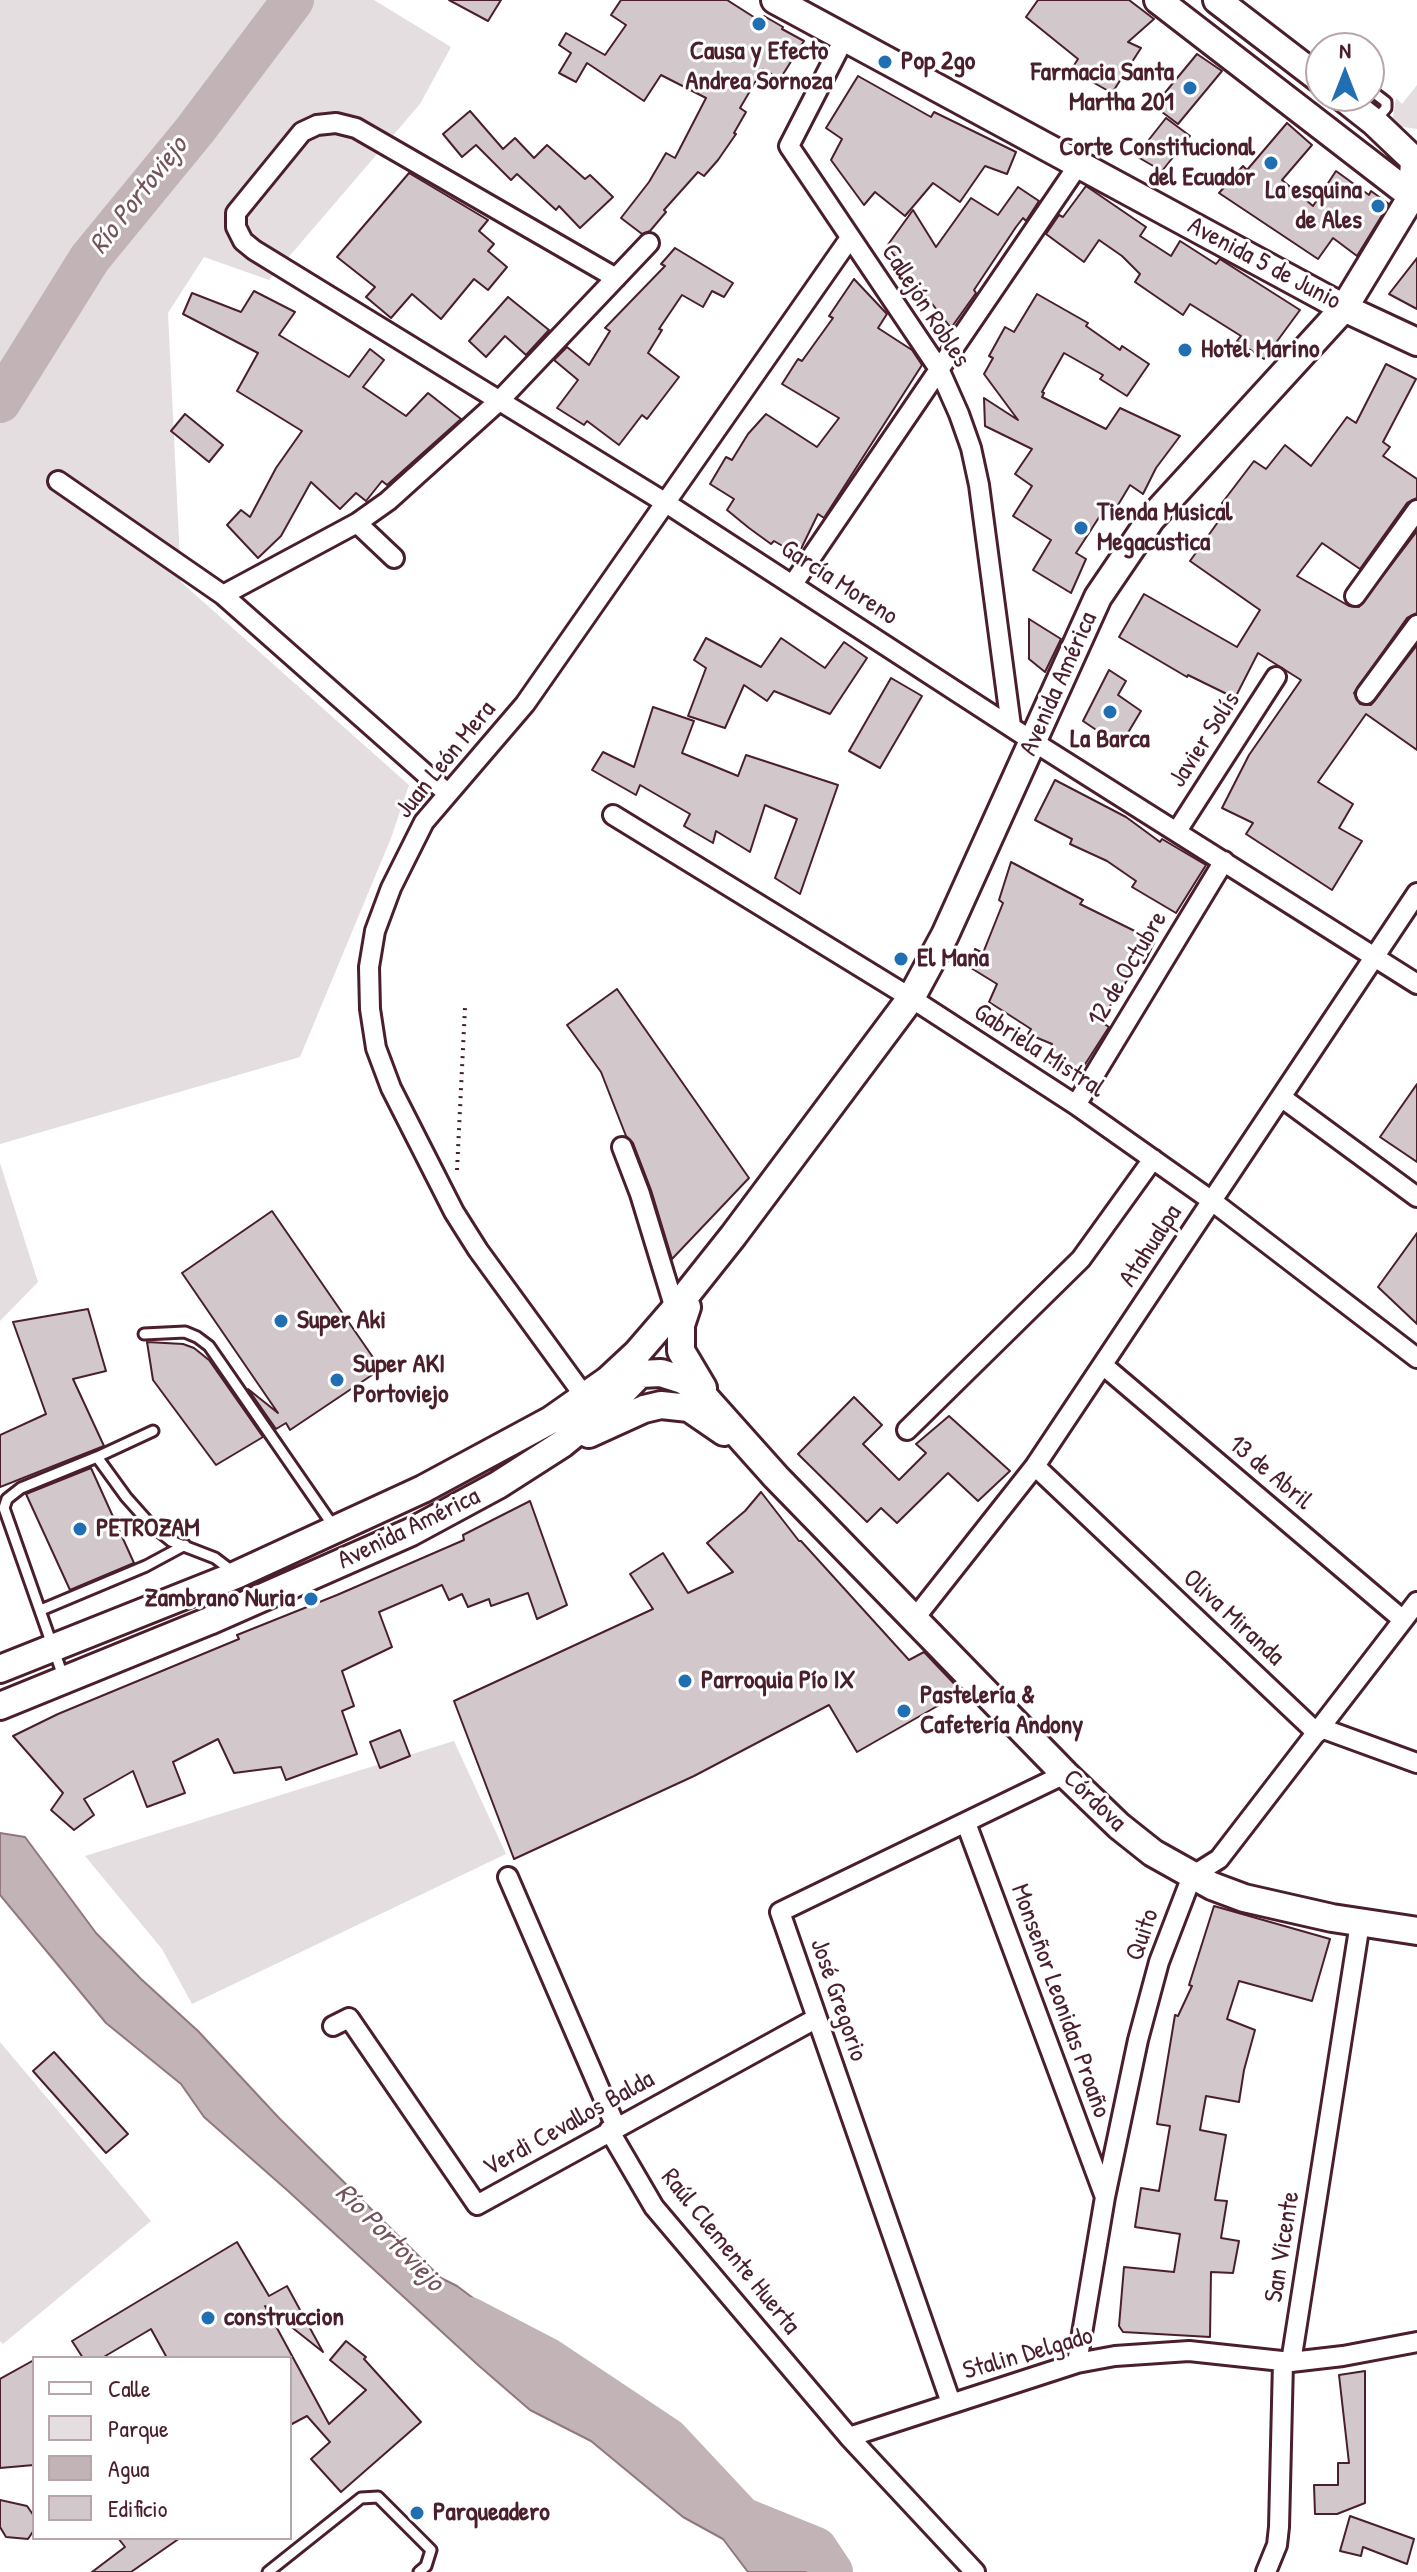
<!DOCTYPE html>
<meta charset="utf-8">
<style>
body{margin:0}
#map{position:relative;width:1417px;height:2572px;overflow:hidden;background:#fff;font-family:"Patrick Hand",sans-serif}
canvas{display:block}
.legend{position:absolute;left:32px;top:2356px;width:260px;height:184px;box-sizing:border-box;background:#fff;border:2px solid #b7a5aa;margin:0;padding:10px 14px;list-style:none;font-size:24px;color:#4a1f2b}
.legend li{display:flex;align-items:center;gap:16px;height:40px}
.legend b{width:40px;border:2px solid #b7a5aa}
.north{position:absolute;left:1305px;top:32px;width:80px;height:80px;box-sizing:border-box;background:#fff;border:2px solid #b7a5aa;border-radius:50%;rotate:0deg;font-size:22px;font-weight:700;line-height:32px;text-align:center;color:#4a1f2b}
.north::after{content:'';display:block;margin:auto;width:28px;height:36px;background:#1f6fb2;clip-path:polygon(50% 0,100% 100%,50% 72%,0 100%)}
</style>
<div id="map">
<canvas width="1417" height="2572"></canvas>
<ul class="legend">
<li><b style="height:10px;background:#fff"></b>Calle</li>
<li><b style="height:22px;background:#e5dee0"></b>Parque</li>
<li><b style="height:22px;background:#c1b3b6"></b>Agua</li>
<li><b style="height:22px;background:#d2c7cb"></b>Edificio</li>
</ul>
<div class="north">N</div>
</div>
<script>
const context = document.querySelector('canvas').getContext('2d');
context.lineJoin = 'round';
function fill(path, color) { context.fillStyle = color; context.fill(path, 'evenodd'); }
const shape = rows => new Path2D(rows.map(r => 'M' + r).join(''));
function strokePath(path, color, width, dash) { context.strokeStyle = color; context.lineWidth = width; context.lineCap = dash ? 'butt' : 'round'; context.setLineDash(dash || []); context.stroke(path); }
function write(font, color, halo, rows, align = 'center') {
  context.font = font + ' "Patrick Hand",sans-serif'; context.lineWidth = 6; context.setLineDash([]); context.textBaseline = 'middle'; context.strokeStyle = halo; context.fillStyle = color; for (const [text, x, y, turn = 0] of rows) {
    context.save(); context.translate(x, y); context.rotate((+turn || 0) * Math.PI / 180); context.textAlign = isNaN(turn) ? turn : align; if (halo) context.strokeText(text, 0, 0); context.fillText(text, 0, 0); context.restore();
  }
}
fill(shape([
 [0,0,374,0,451,47,420,104,269,280,204,257,168,313,181,582,409,785,391,838,300,1057,0,1144],
 [1417,85,1417,129,1397,126,1392,122,1396,98,1402,104],
 [0,1163,38,1282,0,1321],
 [454,1741,506,1854,192,2004,162,1949,85,1856],
 [0,2042,151,2221,3,2344,0,2341]
]), '#e5dee0');
const water = shape([
 [0,1833,25,1837,96,1933,141,1979,198,2031,279,2118,441,2278,457,2286,477,2301,537,2364,595,2399,610,2419,662,2427,688,2450,769,2541,796,2554,820,2572,748,2572,723,2539,683,2517,591,2441,530,2410,478,2365,287,2190,204,2117,181,2084,106,2023,0,1895,0,1833]
]);
fill(water, '#c1b3b6');
strokePath(water, '#91787e', 2);
strokePath(shape([
 [0,402,90,258,195,130,293,0],
 [469,2318,548,2359,668,2439,742,2518,816,2548,832,2572]
]), '#c1b3b6', 42);
const building = shape([
 [449,0,501,0,488,21,449,0],
 [621,0,727,0,760,21,764,16,783,27,782,29,804,41,780,79,763,69,740,108,746,112,734,133,736,134,718,160,704,176,698,172,664,210,666,212,650,231,642,234,621,218,649,182,666,153,675,158,706,98,661,75,644,101,587,63,576,82,559,73,571,53,559,45,566,33,605,55,626,25,611,15,621,0],
 [1038,0,1129,0,1154,19,1128,42,1141,48,1112,93,1071,70,1078,59,1026,17,1038,0],
 [1197,54,1222,71,1178,124,1154,106,1197,54],
 [858,76,931,117,934,112,1016,152,1007,174,985,166,960,202,933,183,905,216,875,192,864,205,831,160,842,139,826,128,858,76],
 [470,111,503,149,515,138,534,158,547,145,585,179,590,175,613,197,580,228,559,206,556,210,517,174,511,180,476,145,462,157,443,134,470,111],
 [1166,118,1190,136,1162,171,1136,156,1166,118],
 [1287,123,1312,145,1282,180,1313,206,1336,171,1369,195,1371,191,1389,204,1357,256,1333,238,1318,259,1219,193,1243,166,1247,170,1287,123],
 [409,173,488,220,479,231,494,244,488,251,507,267,488,290,474,279,441,319,412,294,391,318,366,297,375,287,337,257,409,173],
 [1086,186,1146,227,1140,236,1171,256,1180,241,1216,264,1220,259,1223,261,1300,310,1264,359,1237,341,1241,336,1190,304,1183,315,1135,282,1140,274,1122,256,1099,240,1084,262,1046,234,1059,215,1063,217,1086,186],
 [1018,187,1039,201,1026,221,1023,218,1016,227,974,290,976,293,951,328,887,246,913,210,936,247,971,198,998,215,1018,187],
 [675,248,733,283,724,297,712,291,703,307,682,295,659,329,662,330,648,353,679,377,647,419,642,415,619,445,587,421,584,425,557,408,578,380,554,360,567,347,589,365,610,331,605,328,665,266,661,264,675,248],
 [1417,258,1417,309,1389,294,1417,258],
 [854,279,887,314,878,328,912,350,922,365,824,518,818,514,798,555,774,541,771,544,749,528,727,510,734,499,710,484,726,457,732,460,748,434,766,414,817,447,839,418,782,384,798,359,802,361,833,318,829,316,854,279],
 [254,291,295,312,279,335,349,377,370,349,384,360,363,387,406,416,428,393,461,419,387,485,382,481,366,501,356,493,340,509,311,482,281,536,258,558,227,525,241,510,250,517,276,468,302,431,237,391,258,353,183,314,192,293,241,312,254,291],
 [1037,294,1088,323,1086,326,1120,350,1122,346,1149,364,1127,396,1100,379,1103,375,1064,353,1042,392,1044,393,1042,397,1106,429,1120,408,1180,436,1156,468,1143,494,1130,485,1115,510,1107,505,1076,553,1086,559,1071,593,1033,570,1051,540,1013,516,1032,486,1015,474,1032,449,985,426,984,398,1018,420,984,374,993,358,989,356,1005,327,1014,332,1037,294],
 [508,297,549,330,526,355,505,336,486,357,469,341,508,297],
 [1386,364,1416,379,1383,442,1390,447,1383,456,1417,479,1417,498,1407,503,1360,569,1322,543,1297,576,1349,606,1359,607,1417,531,1417,613,1407,618,1354,693,1360,704,1371,705,1417,645,1417,750,1366,714,1318,782,1353,804,1339,828,1362,841,1332,890,1246,834,1253,823,1222,808,1249,755,1301,680,1258,653,1235,698,1188,675,1187,677,1119,637,1144,594,1237,647,1260,610,1190,561,1228,508,1222,503,1254,461,1266,469,1285,445,1311,466,1347,417,1356,423,1386,364],
 [185,414,223,445,209,462,171,431,185,414],
 [1029,619,1061,639,1045,672,1029,659,1029,619],
 [706,638,761,667,781,638,825,668,844,642,867,658,830,714,774,691,767,701,744,685,725,728,688,716,706,668,694,660,706,638],
 [1109,670,1126,681,1118,695,1141,711,1120,746,1083,721,1109,670],
 [891,678,922,696,880,768,849,751,891,678],
 [653,707,694,721,682,753,738,776,746,755,838,785,800,894,775,878,797,819,765,805,750,852,716,831,713,843,684,826,690,814,640,785,636,795,592,770,603,752,634,767,653,707],
 [1055,780,1126,817,1160,842,1162,839,1206,865,1176,913,1132,887,1136,881,1107,861,1070,844,1072,839,1035,820,1055,780],
 [1011,862,1083,900,1080,904,1155,941,1144,963,1140,961,1100,1021,1109,1027,1075,1080,1047,1061,1052,1044,1028,1034,1031,1029,989,1002,997,984,971,968,975,949,983,953,1003,903,999,900,1011,862],
 [617,989,749,1178,672,1259,651,1190,633,1143,626,1136,601,1072,567,1025,617,989],
 [1417,1084,1417,1162,1380,1137,1417,1084],
 [272,1211,381,1369,290,1430,286,1423,276,1429,248,1389,278,1413,182,1273,272,1211],
 [1417,1233,1417,1324,1378,1287,1417,1233],
 [88,1309,106,1371,73,1379,104,1446,0,1487,0,1435,46,1414,13,1322,88,1309],
 [147,1342,183,1344,194,1348,209,1360,263,1437,216,1465,153,1380,147,1342],
 [854,1397,882,1425,863,1444,899,1480,926,1453,916,1444,949,1416,1010,1471,978,1501,948,1473,897,1523,881,1508,867,1522,798,1454,854,1397],
 [91,1468,134,1563,70,1590,26,1494,91,1468],
 [761,1492,799,1541,801,1541,909,1660,924,1652,962,1692,857,1752,829,1705,694,1776,514,1859,454,1701,653,1609,630,1574,663,1553,688,1593,733,1572,707,1543,745,1511,761,1492],
 [530,1501,567,1605,537,1619,528,1593,491,1606,489,1599,468,1607,462,1594,449,1600,442,1585,379,1612,392,1647,342,1671,354,1706,342,1711,357,1754,286,1780,281,1767,234,1773,218,1739,173,1762,185,1793,147,1807,133,1771,84,1799,94,1815,74,1830,51,1810,63,1793,13,1736,58,1714,239,1639,237,1635,337,1595,464,1540,463,1535,530,1501],
 [400,1730,410,1756,380,1768,370,1742,400,1730],
 [1214,1906,1330,1939,1312,2001,1239,1981,1227,2019,1255,2030,1244,2070,1239,2102,1206,2096,1200,2130,1226,2135,1215,2200,1227,2201,1221,2238,1239,2241,1233,2273,1211,2272,1210,2337,1123,2332,1119,2326,1124,2267,1174,2272,1180,2234,1135,2227,1141,2188,1159,2191,1170,2126,1157,2124,1175,2015,1178,2016,1192,1986,1189,1985,1214,1906],
 [54,2052,128,2134,106,2153,33,2071,54,2052],
 [237,2242,269,2296,287,2286,323,2352,265,2306,329,2424,366,2390,330,2360,346,2341,366,2357,364,2359,421,2422,341,2492,311,2459,330,2442,307,2416,290,2425,290,2358,167,2358,151,2329,102,2358,83,2358,72,2341,237,2242],
 [34,2360,34,2465,0,2468,0,2379,34,2360],
 [1365,2371,1365,2503,1337,2514,1315,2514,1314,2485,1338,2485,1338,2463,1349,2463,1339,2375,1365,2371],
 [0,2500,27,2506,34,2516,34,2530,28,2539,6,2537,0,2527,0,2500],
 [1350,2516,1414,2539,1407,2564,1363,2547,1361,2556,1340,2551,1350,2516],
 [118,2538,180,2538,131,2572,92,2572,125,2547,118,2538]
]);
fill(building, '#d2c7cb');
strokePath(building, '#4a1f2b', 2);
const lane = shape([
 [1369,89,1386,102,1386,108,1375,121],
 [144,1334,185,1332,197,1337,209,1346,334,1527],
 [97,1457,126,1497,150,1524,171,1541,215,1558,232,1571],
 [41,1610,146,1566,185,1545],
 [63,1676,4,1508,7,1499,21,1488,97,1457,153,1431],
 [268,2572,361,2498,378,2497,431,2550,426,2566,419,2572]
]);
const street = shape([
 [845,37,789,146,939,369,959,414,971,448,979,485,1011,726],
 [616,278,356,128,336,123,317,125,302,132,236,213,236,227,243,241,254,250,666,503,1034,742,1417,984],
 [58,481,223,595,357,523,388,501,500,400,649,243],
 [357,523,394,558],
 [793,584,1079,164],
 [223,595,447,793],
 [1355,596,1417,510],
 [1366,694,1417,625],
 [613,815,911,998,1076,1105,1212,1201,1417,1358],
 [1177,831,1276,677],
 [1281,1097,1417,1197],
 [1076,1105,1224,861],
 [622,1147,640,1194,675,1309],
 [1104,1366,1403,1620],
 [585,1397,478,1250,454,1212,391,1088,376,1048,370,1009,369,967,375,931,391,888,424,822,525,704,850,238],
 [907,1430,1081,1259,1153,1159],
 [1035,1466,1317,1733,1321,1728,1417,1763],
 [915,1618,1035,1466,1417,893],
 [966,1823,1105,2197],
 [508,1877,616,2127,609,2130,654,2207,849,2437,975,2572],
 [333,2026,349,2018,477,2205,817,2018],
 [1077,2363,1105,2197,1138,2040,1159,1962,1192,1876,1219,1859,1417,1602],
 [951,2403,780,1912,1065,1774],
 [849,2437,1077,2363,1115,2356,1189,2351,1291,2362,1343,2356,1417,2342],
 [1266,2572,1277,2545,1279,2527,1283,2362,1291,2362,1360,1923]
]);
const secondary = shape([
 [775,0,1344,308,1417,342],
 [1158,0,1417,200],
 [1217,0,1321,80],
 [1341,96,1374,122,1417,163],
 [687,1307,681,1325,681,1351,703,1388],
 [610,1385,640,1374,661,1373,683,1380,701,1393,776,1477,1065,1774,1119,1826,1153,1853,1212,1886,1244,1898,1332,1918,1417,1931],
 [589,1434,644,1409,661,1405,689,1408,724,1432],
 [0,1669,236,1575,423,1489,551,1420,608,1380,637,1353,675,1309,733,1236,911,998,945,935,1098,597,1151,519,1344,308,1412,196,1414,161,1417,159],
 [0,1706,209,1621,411,1532,498,1485,562,1444,611,1404,636,1378]
]);
strokePath(lane, '#4a1f2b', 15);
strokePath(street, '#4a1f2b', 24);
strokePath(secondary, '#4a1f2b', 32);
strokePath(shape([
 [457,1170,465,1008]
]), '#4a1f2b', 4, [2, 6]);
strokePath(lane, '#fff', 9);
strokePath(street, '#fff', 18);
strokePath(secondary, '#fff', 26);
for (const [x, y, r, color] of [
 [759,24,8,"#1f6fb2"],
 [885,62,8,"#1f6fb2"],
 [1190,88,8,"#1f6fb2"],
 [1271,163,8,"#1f6fb2"],
 [1378,206,8,"#1f6fb2"],
 [1185,350,8,"#1f6fb2"],
 [1081,528,8,"#1f6fb2"],
 [1110,712,8,"#1f6fb2"],
 [901,959,8,"#1f6fb2"],
 [281,1321,8,"#1f6fb2"],
 [337,1380,8,"#1f6fb2"],
 [80,1529,8,"#1f6fb2"],
 [311,1599,8,"#1f6fb2"],
 [685,1681,8,"#1f6fb2"],
 [904,1711,8,"#1f6fb2"],
 [208,2318,8,"#1f6fb2"],
 [417,2513,8,"#1f6fb2"]
]) { const dot = new Path2D(); dot.arc(x, y, r, 0, 2 * Math.PI); context.fillStyle = color; context.fill(dot); strokePath(dot, '#fff', 3); }
write('bold 26px', '#4a1f2b', '#fff', [
 ["Causa y Efecto",759,52,"center"],
 ["Andrea Sornoza",759,82,"center"],
 ["Pop 2go",901,62],
 ["Farmacia Santa",1174,73,"right"],
 ["Martha 201",1174,103,"right"],
 ["Corte Constitucional",1255,148,"right"],
 ["del Ecuador",1255,178,"right"],
 ["La esquina",1362,191,"right"],
 ["de Ales",1362,221,"right"],
 ["Hotel Marino",1201,350],
 ["Tienda Musical",1097,513],
 ["Megacustica",1097,543],
 ["La Barca",1110,740,"center"],
 ["El Mana",917,959],
 ["Super Aki",297,1321],
 ["Super AKI",353,1365],
 ["Portoviejo",353,1395],
 ["PETROZAM",96,1529],
 ["Zambrano Nuria",295,1599,"right"],
 ["Parroquia Pío IX",701,1681],
 ["Pastelería &",920,1696],
 ["Cafetería Andony",920,1726],
 ["construccion",224,2318],
 ["Parqueadero",433,2513]
], 'left');
write('26px', '#4a1f2b', '#fff', [
 ["Avenida 5 de Junio",1264,264,28],
 ["Callejón Robles",925,306,57],
 ["García Moreno",839,583,33],
 ["Avenida América",1059,684,-66],
 ["Javier Solís",1205,740,-57],
 ["Juan León Mera",446,760,-51],
 ["12 de Octubre",1128,969,-59],
 ["Gabriela Mistral",1039,1051,33],
 ["Atahualpa",1151,1246,-57],
 ["13 de Abril",1270,1473,40],
 ["Avenida América",409,1529,-26],
 ["Oliva Miranda",1233,1618,43],
 ["Córdova",1094,1801,44],
 ["Quito",1143,1935,-71],
 ["José Gregorio",838,2000,71],
 ["Monseñor Leonidas Proaño",1060,2001,70],
 ["Verdi Cevallos Balda",569,2124,-29],
 ["San Vicente",1283,2247,-81],
 ["Raúl Clemente Huerta",730,2252,51],
 ["Stalin Delgado",1028,2354,-16]
]);
write('italic 28px', '#74535c', '#fff', [
 ["Río Portoviejo",139,196,-52],
 ["Río Portoviejo",389,2238,45]
]);
</script>
